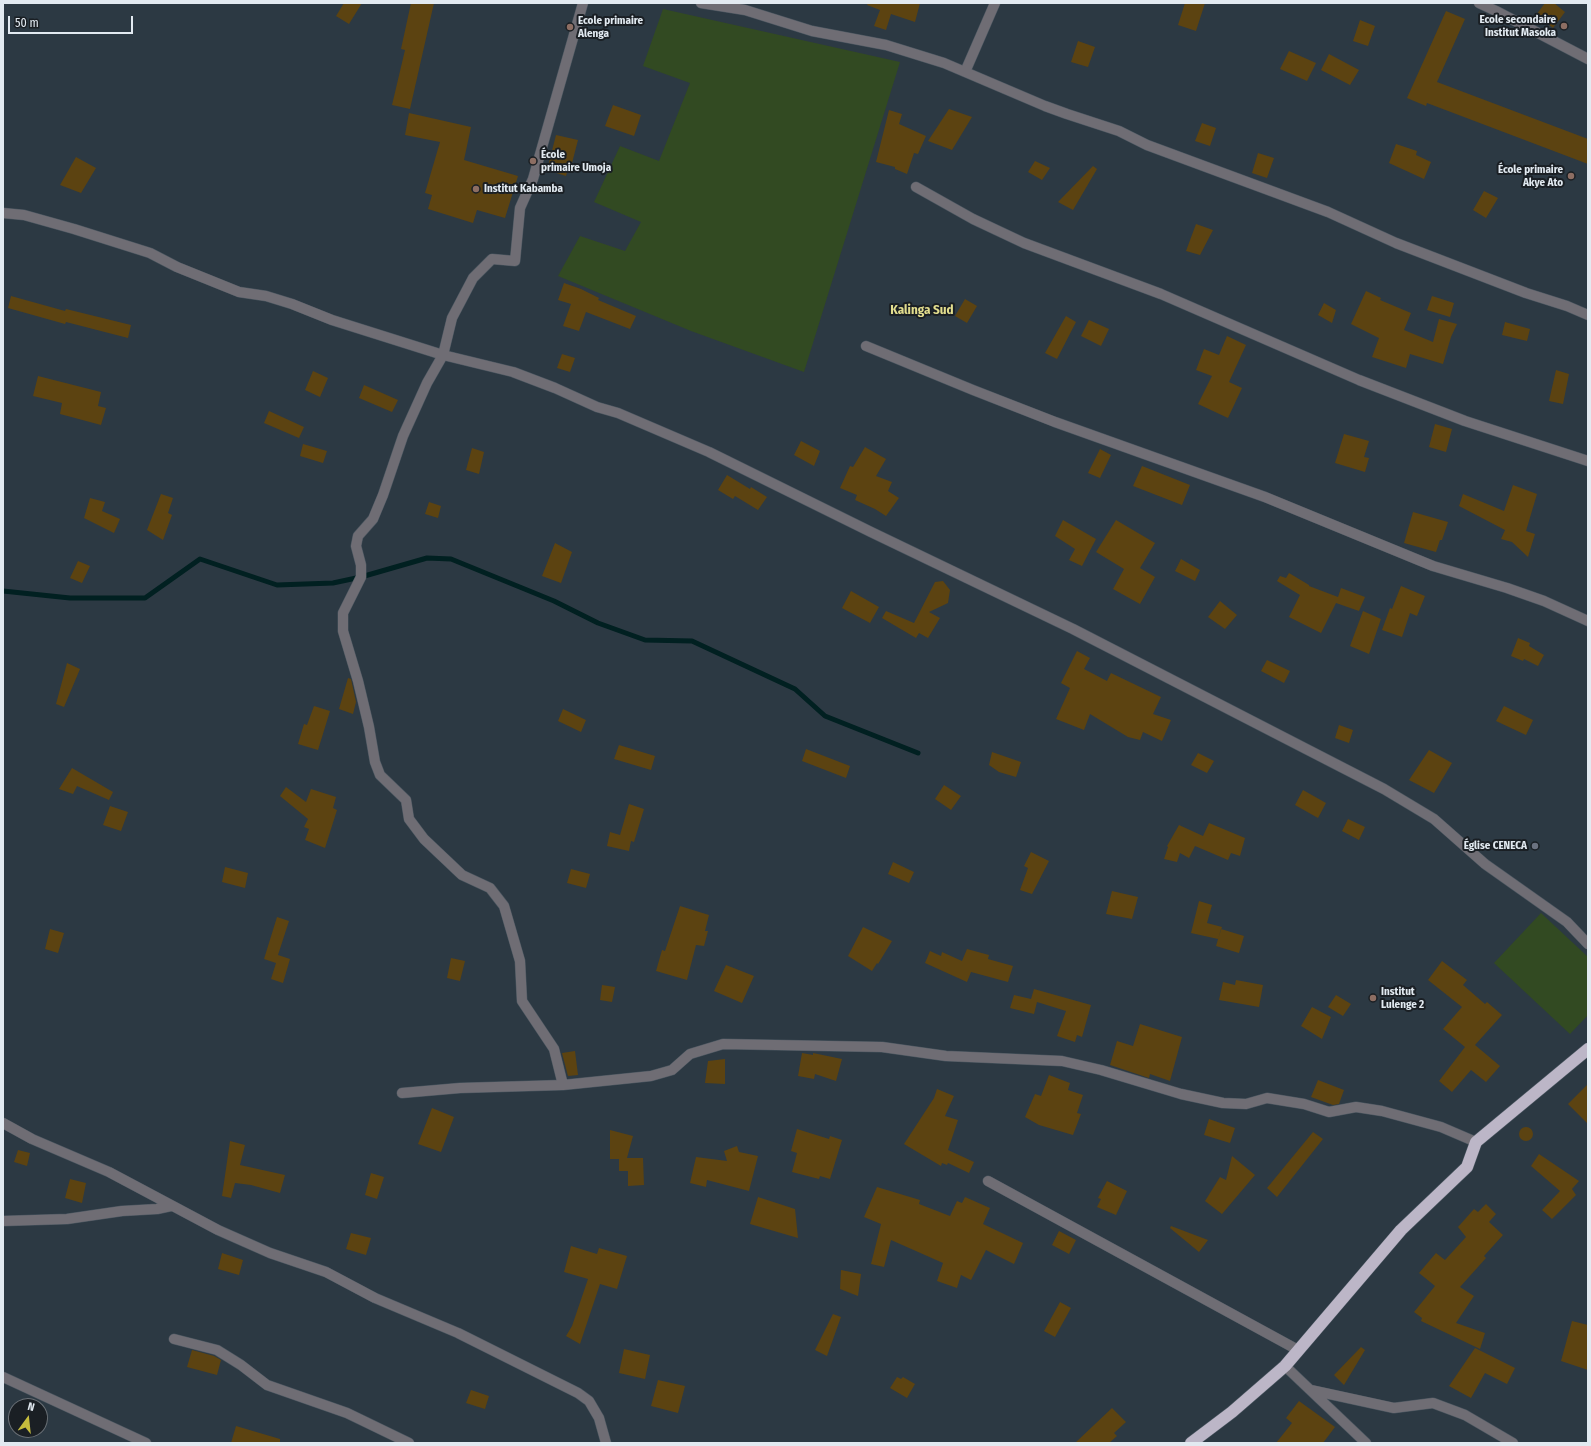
<!DOCTYPE html>
<meta charset="utf-8">
<style>
body{margin:0}
#map{position:relative;width:1591px;height:1446px;overflow:hidden;background:#2c3943;font-family:"Fira Sans Condensed",sans-serif}
canvas{display:block}
.frame{position:absolute;inset:0;border:4px solid #e2eaf1;pointer-events:none}
.north{position:absolute;left:8px;top:1398px;width:40px;height:40px;box-sizing:border-box;background:#1a1f24;border:1px solid #6a7076;border-radius:50%;rotate:15deg;font-size:11px;font-weight:700;line-height:16px;text-align:center;color:#e2eaf1}
.north::after{content:'';display:block;margin:auto;width:14px;height:18px;background:#c5bc3d;clip-path:polygon(50% 0,100% 100%,50% 72%,0 100%)}
.scale{position:absolute;left:8px;top:16px;width:125px;height:18px;box-sizing:border-box;border:2px solid #e2eaf1;border-top:0;padding-left:5px;font-size:12px;line-height:14px;white-space:nowrap;color:#e2eaf1;-webkit-text-stroke:3px #1a1f24;paint-order:stroke}
</style>
<div id="map">
<canvas width="1591" height="1446"></canvas>
<div class="frame"></div>
<div class="north">N</div>
<div class="scale">50 m</div>
</div>
<script>
const context = document.querySelector('canvas').getContext('2d');
context.lineJoin = 'round';
function fill(path, color) { context.fillStyle = color; context.fill(path, 'evenodd'); }
const shape = rows => new Path2D(rows.map(r => 'M' + r).join(''));
function strokePath(path, color, width, dash) { context.strokeStyle = color; context.lineWidth = width; context.lineCap = dash ? 'butt' : 'round'; context.setLineDash(dash || []); context.stroke(path); }
function write(font, color, halo, rows, align = 'center') {
  context.font = font + ' "Fira Sans Condensed",sans-serif'; context.lineWidth = 4; context.setLineDash([]); context.textBaseline = 'middle'; context.strokeStyle = halo; context.fillStyle = color; for (const [text, x, y, turn = 0] of rows) {
    context.save(); context.translate(x, y); context.rotate((+turn || 0) * Math.PI / 180); context.textAlign = isNaN(turn) ? turn : align; if (halo) context.strokeText(text, 0, 0); context.fillText(text, 0, 0); context.restore();
  }
}
fill(shape([
 [663,9,900,62,804,372,691,331,558,276,580,236,625,251,641,222,594,202,620,146,659,161,690,83,643,66],
 [1541,913,1588,957,1588,1015,1570,1034,1494,963]
]), '#324a22');
strokePath(shape([
 [3,591,70,598,145,598,200,559,277,585,333,583,361,577,427,558,451,559,554,601,598,623,645,640,692,641,795,689,825,716,918,753]
]), '#012021', 5);
fill(shape([
 [344,3,362,3,349,24,336,16],
 [411,3,434,3,410,109,392,105,405,50,401,49],
 [868,3,920,3,915,22,891,14,886,30,874,26,880,10,867,5],
 [1185,3,1205,3,1196,31,1178,25],
 [1545,3,1554,3,1565,12,1553,28,1536,15],
 [1446,11,1465,19,1437,82,1588,139,1588,164,1427,103,1426,106,1407,98],
 [1360,20,1375,26,1368,46,1353,41],
 [1078,41,1095,47,1088,67,1071,62],
 [1289,51,1316,63,1307,81,1280,69],
 [1329,54,1359,70,1350,85,1321,70],
 [613,105,641,115,634,136,605,126],
 [949,109,972,117,952,150,928,141],
 [889,110,902,114,899,124,926,136,918,154,914,153,907,174,895,169,895,167,876,162],
 [409,113,471,127,464,160,518,176,505,218,477,210,473,223,428,209,432,195,425,193,440,142,405,135],
 [1202,123,1216,128,1210,146,1195,141],
 [556,135,578,140,572,163,570,162,566,176,547,170],
 [1396,144,1417,151,1416,155,1431,162,1424,179,1389,163],
 [1258,153,1274,158,1267,178,1252,173],
 [76,157,96,168,81,193,60,185],
 [1035,161,1050,168,1042,180,1028,172],
 [1093,166,1097,169,1073,210,1058,202],
 [1484,191,1498,198,1486,218,1473,210],
 [1196,224,1213,230,1200,255,1186,251],
 [564,283,581,289,599,298,598,300,636,316,630,329,586,312,579,331,563,326,571,304,558,300],
 [1366,291,1381,298,1380,300,1411,313,1404,330,1433,342,1439,319,1457,324,1451,337,1443,364,1410,354,1406,368,1372,357,1379,338,1351,324],
 [11,296,65,311,66,309,131,325,128,338,66,322,65,324,8,308],
 [1432,296,1454,303,1450,317,1427,310],
 [965,299,977,306,967,323,955,316],
 [1324,303,1336,310,1332,323,1318,315],
 [1066,316,1076,322,1057,359,1045,353],
 [1089,320,1109,329,1101,346,1081,336],
 [1505,322,1530,329,1527,341,1502,335],
 [1227,336,1246,345,1229,382,1242,388,1228,418,1198,404,1212,376,1196,370,1204,349,1219,355],
 [562,354,575,358,570,372,557,368],
 [1556,370,1569,374,1563,404,1549,401],
 [313,371,328,378,320,397,305,390],
 [38,376,101,392,98,406,106,408,101,425,60,414,62,403,33,396],
 [364,385,398,400,392,412,359,398],
 [269,411,304,427,299,438,264,423],
 [1435,424,1452,429,1446,452,1429,447],
 [1344,434,1369,441,1364,457,1369,458,1365,472,1335,463],
 [801,441,820,451,814,466,794,455],
 [303,444,327,451,323,463,300,456],
 [865,447,886,459,876,476,892,482,888,491,899,498,886,516,875,509,855,500,857,495,840,488,850,466,853,467],
 [472,448,484,452,479,474,466,470],
 [1100,449,1111,455,1100,478,1088,473],
 [1142,466,1190,485,1182,505,1133,486],
 [727,475,750,489,751,487,767,497,758,510,735,496,733,499,718,490],
 [1513,485,1537,494,1526,531,1535,534,1528,557,1512,542,1501,539,1505,530,1459,506,1463,494,1504,511],
 [161,494,173,498,168,513,172,515,163,540,147,530],
 [90,498,105,502,102,511,120,519,114,533,84,518],
 [429,502,441,506,438,518,425,514],
 [1413,512,1448,522,1442,540,1440,540,1436,552,1404,543],
 [1063,520,1096,539,1082,566,1069,560,1075,549,1055,536],
 [1116,520,1155,543,1140,568,1155,577,1140,604,1113,589,1124,569,1096,552],
 [555,543,572,552,561,583,542,576],
 [1181,559,1200,570,1195,581,1175,571],
 [78,561,90,566,82,583,70,578],
 [1289,573,1309,585,1309,586,1338,597,1341,588,1365,597,1359,611,1336,603,1321,633,1289,617,1300,595,1277,581,1280,576,1286,578],
 [943,581,950,590,948,603,929,612,940,618,928,638,919,633,916,638,882,618,886,611,914,623,935,582],
 [1401,586,1425,596,1417,616,1410,613,1402,637,1382,630,1390,608,1392,609],
 [851,591,879,607,870,623,842,608],
 [1220,601,1237,615,1225,629,1208,617],
 [1363,611,1381,619,1369,654,1350,646],
 [1518,638,1530,643,1529,646,1544,655,1538,666,1524,659,1523,661,1511,656],
 [1077,651,1090,658,1084,669,1107,681,1111,673,1161,697,1153,714,1171,720,1162,741,1143,732,1140,740,1128,737,1090,714,1084,730,1056,719,1070,688,1061,683],
 [1267,660,1290,671,1284,683,1261,671],
 [67,663,80,669,64,707,56,704],
 [348,678,351,679,356,702,353,714,339,709],
 [314,706,330,711,318,750,298,744,304,724,307,725],
 [1504,706,1533,720,1526,735,1496,721],
 [563,709,586,720,581,732,558,721],
 [1339,725,1353,730,1349,743,1335,738],
 [619,745,655,756,651,770,614,759],
 [806,749,850,766,846,778,802,761],
 [1429,750,1452,763,1434,793,1409,780],
 [992,752,1021,762,1016,777,999,772,989,765],
 [1198,753,1214,761,1207,773,1191,765],
 [72,768,113,792,109,800,77,786,73,794,59,789],
 [944,785,961,796,951,810,935,799],
 [286,787,306,802,311,789,336,797,333,808,337,810,325,848,305,840,309,829,304,827,308,819,280,796],
 [1303,790,1326,803,1318,818,1295,805],
 [629,804,644,809,634,842,631,841,629,851,607,846,610,832,620,835],
 [110,806,128,812,121,831,103,825],
 [1348,819,1365,827,1359,840,1342,831],
 [1209,823,1245,838,1240,856,1231,853,1228,860,1195,846,1189,858,1180,853,1177,862,1164,859,1168,847,1167,846,1179,825,1203,836],
 [1031,852,1049,861,1032,894,1020,890,1028,868,1024,866],
 [893,862,914,872,909,883,888,874],
 [225,867,248,873,245,888,222,882],
 [571,869,590,874,586,888,567,883],
 [1112,891,1138,897,1132,919,1106,914],
 [1199,901,1212,905,1207,923,1222,927,1218,939,1191,933],
 [680,906,709,915,705,931,708,931,704,946,696,945,687,980,656,971,662,950,665,951],
 [277,917,289,921,278,955,290,959,283,983,271,979,276,963,264,959],
 [863,927,892,941,878,964,877,963,872,971,848,956],
 [50,929,64,933,58,953,45,949],
 [1221,929,1244,936,1239,953,1216,946],
 [967,949,989,955,988,959,1013,966,1008,982,971,972,967,982,925,963,930,951,941,956,942,952,962,961],
 [451,958,465,961,460,981,447,978],
 [1442,961,1467,980,1463,985,1485,1004,1487,1002,1502,1015,1475,1045,1500,1066,1486,1082,1471,1070,1452,1092,1439,1081,1465,1047,1443,1029,1462,1007,1428,980],
 [726,965,754,976,742,1003,714,991],
 [1236,980,1263,985,1259,1007,1219,1000,1223,982,1235,985],
 [602,985,615,987,612,1002,600,1000],
 [1034,989,1091,1005,1082,1037,1077,1035,1075,1042,1057,1036,1066,1011,1037,1002,1034,1014,1010,1008,1014,995,1031,999],
 [1336,995,1351,1004,1343,1016,1328,1007],
 [1312,1007,1331,1017,1322,1039,1301,1026],
 [1140,1024,1182,1037,1170,1081,1150,1074,1149,1078,1110,1065,1117,1041,1133,1046],
 [575,1051,578,1075,568,1076,562,1053],
 [802,1053,813,1055,813,1053,842,1059,836,1081,815,1074,814,1079,798,1076],
 [725,1059,725,1084,705,1083,708,1061],
 [1049,1075,1070,1083,1068,1090,1083,1095,1077,1113,1081,1114,1073,1135,1039,1125,1025,1117,1035,1094,1041,1096],
 [1318,1080,1344,1090,1339,1104,1333,1105,1311,1097],
 [1588,1084,1588,1124,1568,1104],
 [937,1089,954,1096,945,1116,958,1120,948,1150,974,1162,969,1173,948,1163,947,1165,942,1163,941,1166,904,1144,934,1098],
 [432,1108,454,1117,441,1152,418,1144],
 [1209,1119,1235,1128,1230,1143,1204,1135],
 '1519 1134a7 7 0 1 1 14 0a7 7 0 1 1-14 0Z',
 [797,1129,829,1139,830,1136,842,1140,830,1179,820,1176,819,1179,792,1172,797,1153,791,1151],
 [610,1130,633,1136,627,1158,643,1158,644,1185,628,1186,628,1171,619,1171,619,1159,610,1159],
 [1313,1132,1323,1139,1277,1197,1267,1188],
 [230,1141,245,1145,240,1165,285,1175,280,1193,251,1185,235,1183,231,1198,222,1196],
 [737,1146,739,1152,758,1156,749,1191,707,1180,706,1187,690,1183,696,1157,727,1161,724,1151],
 [18,1150,30,1153,27,1166,14,1162],
 [1539,1154,1579,1181,1572,1189,1576,1195,1552,1219,1542,1210,1560,1191,1531,1166],
 [1232,1156,1255,1175,1222,1214,1205,1201,1220,1177,1226,1180],
 [371,1173,384,1177,377,1199,365,1195],
 [70,1179,86,1183,82,1203,65,1198],
 [1107,1181,1127,1191,1116,1215,1097,1207,1101,1199,1098,1198],
 [877,1187,920,1200,919,1204,950,1216,957,1201,962,1203,965,1197,990,1208,983,1224,1023,1243,1014,1264,986,1250,971,1280,961,1275,957,1288,937,1281,943,1263,891,1240,884,1267,871,1264,881,1224,864,1217],
 [758,1197,795,1209,798,1238,750,1224],
 [1486,1204,1496,1214,1489,1222,1503,1235,1484,1256,1486,1258,1460,1287,1474,1296,1456,1323,1485,1333,1480,1349,1421,1321,1422,1318,1414,1312,1435,1286,1419,1273,1436,1253,1445,1260,1466,1237,1458,1227,1474,1209,1478,1212],
 [1171,1226,1208,1240,1199,1252,1170,1228],
 [1059,1231,1076,1240,1069,1254,1052,1245],
 [351,1233,371,1238,366,1255,346,1249],
 [571,1246,597,1254,599,1248,627,1256,617,1289,600,1284,580,1344,566,1336,572,1326,588,1279,564,1272],
 [222,1253,243,1260,239,1275,218,1269],
 [841,1270,861,1274,858,1296,840,1289],
 [1060,1302,1071,1308,1055,1337,1044,1331],
 [833,1314,841,1317,827,1356,815,1350],
 [1572,1321,1588,1325,1588,1370,1561,1361],
 [1361,1347,1365,1350,1344,1385,1334,1375],
 [1475,1348,1515,1368,1507,1384,1485,1373,1471,1398,1449,1386],
 [624,1349,650,1355,645,1379,619,1373],
 [192,1350,214,1356,221,1360,217,1375,187,1367],
 [897,1377,901,1379,903,1377,915,1384,907,1398,890,1388],
 [658,1380,685,1386,678,1413,651,1406],
 [471,1390,489,1396,485,1409,466,1403],
 [1299,1401,1335,1427,1323,1443,1276,1443,1292,1423,1286,1418],
 [1112,1408,1126,1422,1114,1433,1117,1436,1109,1443,1075,1443],
 [236,1426,280,1439,280,1443,231,1443]
]), '#5c4311');
const minor = shape([
 [701,3,745,10,812,31,886,45,944,63,1045,106,1067,114,1119,131,1147,145,1174,155,1328,212,1396,243,1526,293,1567,306,1588,315],
 [1479,3,1496,11,1588,59],
 [965,72,995,3],
 [916,187,973,219,1024,243,1161,294,1359,380,1465,421,1588,461],
 [3,213,24,215,74,229,150,253,177,267,239,292,266,296,292,304,332,320,443,355,513,372,555,388,597,407,618,413,709,452,871,532,1073,629,1384,789,1434,819,1485,864,1567,922,1588,944],
 [866,346,973,390,1055,422,1265,497,1433,566,1507,588,1544,601,1588,621],
 [563,1085,554,1049,522,1001,520,961,504,906,490,888,462,875,424,839,409,819,406,800,380,775,375,762,369,727,358,681,343,631,343,613,361,577,361,565,356,546,358,536,373,519,383,495,403,436,427,383,443,355,452,318,473,278,492,259,515,261,520,208,533,179,583,3],
 [402,1093,460,1088,563,1085,651,1076,672,1070,690,1054,723,1044,882,1047,946,1056,1062,1061,1101,1070,1181,1094,1223,1103,1246,1104,1267,1098,1304,1104,1329,1112,1356,1107,1382,1111,1441,1127,1476,1142],
 [3,1123,32,1139,109,1172,218,1230,270,1253,326,1272,375,1298,458,1333,578,1393,589,1401,599,1418,606,1443],
 [988,1181,1298,1350],
 [3,1221,67,1219,122,1211,157,1209,171,1206],
 [174,1339,217,1350,241,1365,267,1385,347,1413,409,1443],
 [1285,1366,1366,1443],
 [3,1377,146,1443],
 [1311,1390,1394,1408,1433,1403,1465,1415,1513,1443]
]);
const highway = shape([
 [1191,1443,1232,1412,1285,1366,1401,1230,1467,1167,1476,1142,1588,1049]
]);
strokePath(minor, '#49555f', 11);
strokePath(highway, '#49555f', 13);
strokePath(minor, '#6f6d74', 10);
strokePath(highway, '#bcb6c7', 12);
for (const [x, y, r, color] of [
 [1564,26,4,"#8d6e63"],
 [570,27,4,"#8d6e63"],
 [533,161,4,"#8d6e63"],
 [1571,176,4,"#8d6e63"],
 [476,189,4,"#8d6e63"],
 [1535,846,4,"#6b7280"],
 [1373,998,4,"#8d6e63"]
]) { const dot = new Path2D(); dot.arc(x, y, r, 0, 2 * Math.PI); context.fillStyle = color; context.fill(dot); strokePath(dot, '#1a1f24', 1.5); }
write('bold 11px', '#e2eaf1', '#1a1f24', [
 ["Ecole secondaire",1556,20,"right"],
 ["Institut Masoka",1556,33,"right"],
 ["Ecole primaire",578,21],
 ["Alenga",578,34],
 ["École",541,155],
 ["primaire Umoja",541,168],
 ["École primaire",1563,170,"right"],
 ["Akye Ato",1563,183,"right"],
 ["Institut Kabamba",484,189],
 ["Église CENECA",1527,846,"right"],
 ["Institut",1381,992],
 ["Lulenge 2",1381,1005]
], 'left');
write('bold 13px', '#e2dd8e', '#1a1f24', [
 ["Kalinga Sud",922,310]
]);
</script>
